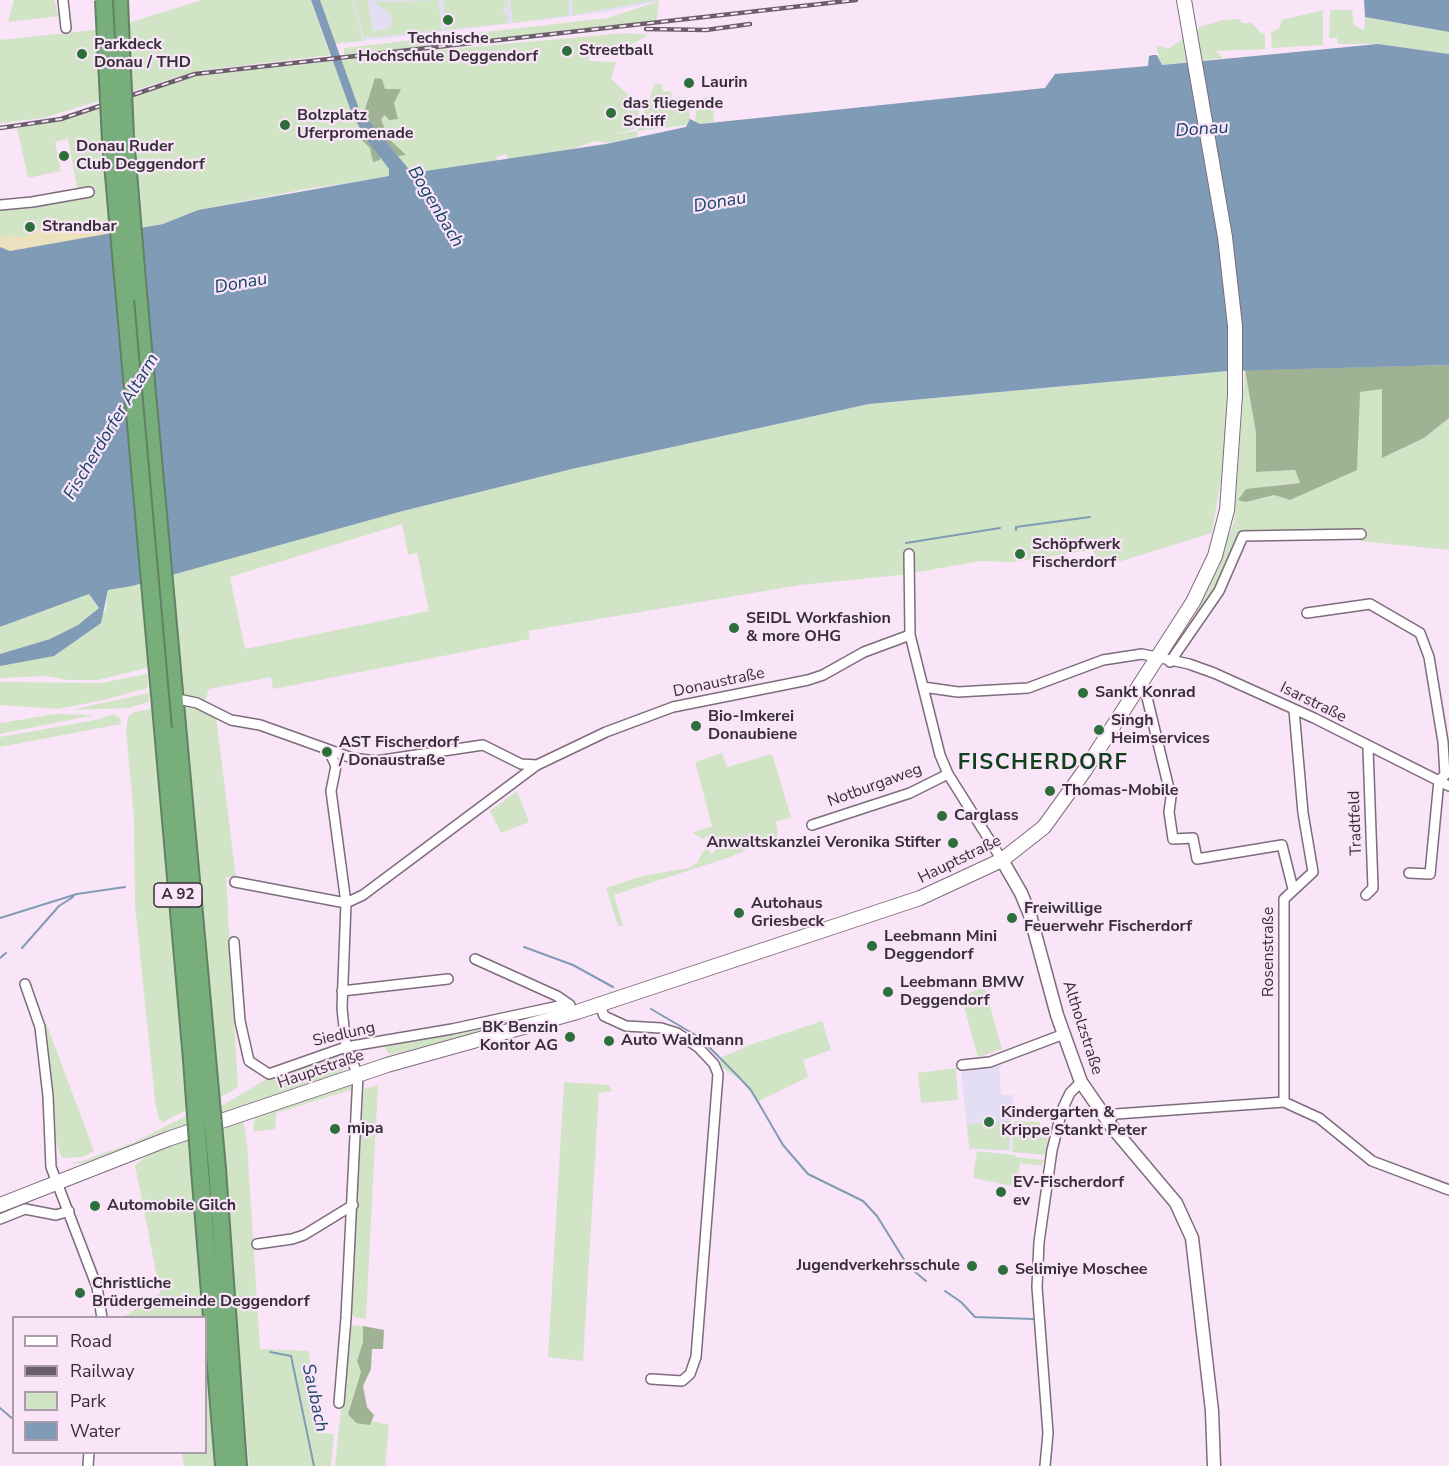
<!DOCTYPE html>
<meta charset="utf-8">
<style>
body{margin:0}
#map{position:relative;width:1449px;height:1466px;overflow:hidden;background:#f9e4f8;font-family:"Nunito Sans",sans-serif}
canvas{display:block}
.legend{position:absolute;left:12px;top:1316px;width:195px;height:138px;box-sizing:border-box;background:#f9e4f8;border:2px solid #ab9cab;margin:0;padding:8px 10px;list-style:none;font-size:18px;color:#372f37}
.legend li{display:flex;align-items:center;gap:12px;height:30px}
.legend b{width:30px;border:2px solid #ab9cab}
</style>
<div id="map">
<canvas width="1449" height="1466"></canvas>
<ul class="legend">
<li><b style="height:8px;background:#fff"></b>Road</li>
<li><b style="height:8px;background:#6a5e6a"></b>Railway</li>
<li><b style="height:16px;background:#d1e5c6"></b>Park</li>
<li><b style="height:16px;background:#809bb5"></b>Water</li>
</ul>
</div>
<script>
const context = document.querySelector('canvas').getContext('2d');
context.lineJoin = 'round';
function fill(path, color) { context.fillStyle = color; context.fill(path, 'evenodd'); }
const shape = rows => new Path2D(rows.map(r => 'M' + r).join(''));
function strokePath(path, color, width, dash) { context.strokeStyle = color; context.lineWidth = width; context.lineCap = dash ? 'butt' : 'round'; context.setLineDash(dash || []); context.stroke(path); }
function write(font, color, halo, rows, align = 'center') {
  context.font = font + ' "Nunito Sans",sans-serif'; context.lineWidth = 4.5; context.setLineDash([]); context.textBaseline = 'middle'; context.strokeStyle = halo; context.fillStyle = color; for (const [text, x, y, turn = 0] of rows) {
    context.save(); context.translate(x, y); context.rotate((+turn || 0) * Math.PI / 180); context.textAlign = isNaN(turn) ? turn : align; if (halo) context.strokeText(text, 0, 0); context.fillText(text, 0, 0); context.restore();
  }
}
fill(shape([
 [353,0,659,0,659,1,607,12,363,41],
 [999,1065,1001,1095,1013,1095,1011,1151,969,1149,961,1069]
]), '#e3def4');
fill(shape([
 [14,0,54,0,59,16,8,22],
 [202,0,311,0,330,55,197,71,43,118,0,123,0,40,112,28],
 [320,0,353,0,363,41,335,44],
 [354,0,368,0,373,31,390,28,392,20,389,12,378,6,376,0,382,2,438,0,442,30,364,38],
 [443,0,507,0,508,12,506,6,503,7,504,15,508,14,508,23,446,30],
 [510,0,569,0,569,6,567,1,570,15,513,23],
 [572,0,656,0,573,15],
 [659,1,656,24,407,53,625,33,648,35,622,50,622,53,617,53,616,47,590,46,589,61,616,62,611,79,636,102,641,102,635,129,616,134,637,131,655,83,661,85,664,92,671,91,672,98,687,97,690,119,687,125,638,131,637,137,608,143,595,141,572,149,508,159,507,154,496,157,498,161,306,189,198,210,163,224,10,251,0,247,0,208,79,199,68,139,55,142,61,171,28,178,17,128,67,119,195,76,344,60,344,48,608,18],
 [1323,10,1323,45,1272,48,1271,33,1279,28,1282,20],
 [1330,10,1352,10,1354,25,1364,31,1365,17,1449,32,1449,54,1378,44,1338,44,1337,38,1329,38],
 [1240,19,1242,23,1252,23,1260,32,1265,34,1265,49,1216,51,1223,58,1161,65,1156,45,1168,49,1202,26,1223,20],
 [712,96,714,122,700,124,695,121,697,105,700,98],
 [1245,370,1256,433,1256,472,1295,470,1300,483,1277,485,1246,502,1274,495,1290,500,1360,392,1382,388,1382,458,1424,438,1449,418,1449,550,1360,541,1358,533,1240,530,1221,576,1200,616,1174,650,1200,606,1234,522],
 [1228,371,1226,447,1212,533,1102,567,1093,550,1012,562,981,561,901,575,800,585,528,631,530,639,273,689,271,677,209,689,204,704,181,693,171,575,399,512,572,469,869,404],
 [402,524,408,555,417,553,429,611,245,649,230,577],
 [145,583,151,667,98,680,68,680,45,676,0,678,0,666,14,662,106,611,108,590],
 [89,594,99,609,78,625,50,639,0,654,0,627],
 [147,674,148,688,104,700,58,709,0,705,0,682,101,683],
 [149,693,149,702,128,708,71,710],
 [184,706,198,708,216,717,236,878,226,877,238,1087,217,1099],
 [151,709,175,924,187,1110,163,1122,159,1119,155,1100,135,906,134,818,126,730,128,717,134,712],
 [56,714,94,715,0,734,0,723],
 [113,714,120,718,121,724,0,747,0,737,96,720],
 [722,753,727,767,772,754,791,817,776,822,778,836,730,857,614,895,623,926,618,926,606,888,642,876,688,868,697,863,703,851,707,849,712,854,716,849,712,834,703,839,692,833,712,826,695,762],
 [517,791,529,822,501,833,490,811],
 [985,987,1002,1049,978,1057,961,996],
 [45,1020,94,1151,83,1157,62,1158,55,1138],
 [515,1020,487,1032,389,1055,384,1046],
 [822,1021,831,1050,803,1060,808,1077,757,1102,743,1082,720,1066,720,1058,752,1044],
 [335,1055,346,1059,348,1066,341,1072,219,1114,218,1108,282,1070],
 [956,1068,958,1100,921,1103,918,1073],
 [564,1082,609,1085,612,1091,599,1093,583,1361,548,1357],
 [346,1085,351,1085,354,1089,276,1113,275,1129,253,1132,255,1114],
 [378,1085,366,1318,365,1319,355,1317,349,1311,364,1089],
 [186,1116,187,1125,84,1163,66,1164,82,1161,135,1142],
 [243,1119,247,1144,260,1349,309,1351,319,1433,334,1434,331,1466,249,1466,220,1126],
 [1010,1121,1009,1150,970,1148,967,1124],
 [1014,1121,1040,1122,1040,1137,1048,1138,1045,1155,1012,1152],
 [193,1137,201,1256,201,1317,122,1318,160,1293,135,1165,152,1152],
 [977,1151,1015,1155,1016,1157,1044,1160,1042,1166,1020,1163,1017,1184,1012,1186,973,1178],
 [350,1325,363,1326,363,1342,357,1361,361,1372,348,1414,370,1425,374,1415,372,1421,389,1425,385,1466,335,1466],
 [206,1362,214,1466,184,1466,182,1453,206,1452]
]), '#d1e5c6');
fill(shape([
 [375,78,382,79,385,89,401,89,394,103,398,119,389,120,385,115,381,119,388,138,406,155,398,156,386,142,382,143,380,160,373,162,370,148,360,138,359,128],
 [1449,365,1449,418,1424,438,1382,458,1382,389,1360,392,1357,470,1290,500,1274,495,1246,502,1238,500,1246,489,1300,483,1295,470,1256,472,1256,433,1245,370],
 [363,1326,384,1330,383,1349,372,1349,371,1369,363,1386,367,1407,374,1415,370,1425,356,1423,348,1414,361,1372,357,1361,363,1342]
]), '#9fb394');
fill(shape([
 [109,220,111,233,10,251,0,247,0,238,6,236,27,237,32,231]
]), '#ece2bd');
fill(shape([
 [311,0,320,0,359,109,412,173,606,144,686,127,690,119,700,124,1045,88,1055,74,1148,66,1149,56,1153,55,1157,55,1162,65,1378,44,1449,54,1449,365,1228,371,869,404,572,469,399,512,132,586,108,590,101,623,54,656,0,666,0,654,50,639,78,625,99,608,89,594,0,627,0,247,10,251,163,224,198,210,389,176,389,169,367,140,352,114],
 [1364,0,1449,0,1449,32,1365,17]
]), '#809bb5');
strokePath(shape([
 [1016,530,1016,527,1090,517],
 [906,543,1000,528],
 [0,918,77,894,125,887],
 [524,947,573,965,613,987],
 [22,948,59,906,73,897],
 [0,958,6,953],
 [651,1009,699,1037,731,1069,751,1090,783,1145,808,1174,863,1201,877,1216,908,1266,926,1281],
 [945,1291,961,1302,975,1317,1033,1319],
 [270,1352,291,1356,314,1466],
 [0,1408,14,1420]
]), '#809bb5', 2);
const minor = shape([
 [63,0,66,28],
 [0,205,32,202,89,192],
 [909,554,910,635,940,755,948,774,1002,860],
 [1307,613,1370,604,1420,633,1429,657,1443,742,1445,775,1439,780],
 [1170,662,1219,591,1243,536,1361,534],
 [1143,681,1171,797,1169,812,1173,839,1193,838,1197,859,1282,845,1293,889],
 [923,687,958,692,1028,688,1103,660,1142,654,1189,664,1214,673,1314,718,1449,786],
 [183,700,197,703,231,720,260,725,352,758,376,761,483,745,521,764,537,765],
 [329,751,336,766,331,791,346,903,342,1008,346,1047,358,1075,346,1318,339,1403],
 [812,825,910,793,948,774],
 [1409,873,1430,874,1439,780],
 [235,882,346,903,363,895,537,765,606,732,673,707,808,680,823,675,864,652,910,635],
 [1366,895,1373,888,1368,748],
 [234,942,240,1021,249,1061,269,1074,346,1047,452,1029,568,1004],
 [475,959,557,996,570,1005],
 [25,984,40,1027,48,1096,51,1167,97,1287,102,1318],
 [342,991,448,979],
 [600,1005,604,1016,626,1026,661,1028,677,1033,698,1047,714,1064,718,1074,696,1357,690,1374,682,1381,651,1379],
 [962,1065,990,1062,1064,1034],
 [1284,1102,1319,1118,1372,1161,1449,1190],
 [1107,1120,1116,1114,1284,1102,1284,899,1313,872,1303,813,1294,710],
 [0,1219,25,1209,56,1215,69,1211],
 [257,1244,292,1239,304,1235,353,1205],
 [88,1466,89,1452],
 [1045,1466,1048,1433,1037,1287,1039,1242,1052,1150,1062,1110,1070,1093,1081,1082]
]);
const tertiary = shape([
 [1002,860,1021,893,1030,915,1057,1015,1081,1082,1112,1127,1176,1203,1192,1238,1212,1411,1214,1466]
]);
const secondary = shape([
 [0,1205,168,1139,387,1065,577,1012,920,898,1002,860,1044,827,1085,770,1193,602,1215,556,1227,510,1235,395,1235,326,1225,237,1184,0]
]);
const motorway = shape([
 [119,0,121,48],
 [138,293,207,1058],
 [163,729,192,1060],
 [217,1169,238,1466],
 [200,1170,224,1466]
]);
strokePath(minor, '#7e6b7d', 12);
strokePath(tertiary, '#7e6b7d', 15);
strokePath(secondary, '#7e6b7d', 16);
strokePath(motorway, '#618264', 20);
strokePath(minor, '#fff', 9);
strokePath(tertiary, '#fff', 12);
strokePath(secondary, '#fff', 14);
strokePath(motorway, '#77ae7c', 16);
const rail = shape([
 [646,29,706,30,750,24],
 [0,128,61,119,195,74,856,0]
]);
strokePath(rail, '#6a5e6a', 4.5);
strokePath(rail, '#f9e4f8', 2, [7]);
const motorwayBridge = shape([
 [104,0,111,141,163,729],
 [121,48,125,136,138,293],
 [207,1058,217,1169],
 [192,1060,200,1170]
]);
strokePath(motorwayBridge, '#618264', 20, []);
strokePath(motorwayBridge, '#77ae7c', 16);
for (const [x, y, r, color] of [
 [448,20,6,"#2d6f3a"],
 [567,51,6,"#2d6f3a"],
 [82,54,6,"#2d6f3a"],
 [689,83,6,"#2d6f3a"],
 [611,113,6,"#2d6f3a"],
 [285,125,6,"#2d6f3a"],
 [64,156,6,"#2d6f3a"],
 [30,227,6,"#2d6f3a"],
 [1020,554,6,"#2d6f3a"],
 [734,628,6,"#2d6f3a"],
 [1083,693,6,"#2d6f3a"],
 [696,726,6,"#2d6f3a"],
 [1099,730,6,"#2d6f3a"],
 [327,752,6,"#2d6f3a"],
 [1050,791,6,"#2d6f3a"],
 [942,816,6,"#2d6f3a"],
 [953,843,6,"#2d6f3a"],
 [739,913,6,"#2d6f3a"],
 [1012,918,6,"#2d6f3a"],
 [872,946,6,"#2d6f3a"],
 [888,992,6,"#2d6f3a"],
 [570,1037,6,"#2d6f3a"],
 [609,1041,6,"#2d6f3a"],
 [989,1122,6,"#2d6f3a"],
 [335,1129,6,"#2d6f3a"],
 [1001,1192,6,"#2d6f3a"],
 [95,1206,6,"#2d6f3a"],
 [972,1266,6,"#2d6f3a"],
 [1003,1270,6,"#2d6f3a"],
 [80,1293,6,"#2d6f3a"]
]) { const dot = new Path2D(); dot.arc(x, y, r, 0, 2 * Math.PI); context.fillStyle = color; context.fill(dot); strokePath(dot, '#f9e4f8', 2); }
for (const [x, y, w] of [
 [178,895,48]
]) { const box = new Path2D(); box.roundRect(x - w / 2, y - 12, w, 24, 4.5); context.fillStyle = '#f9e4f8'; context.fill(box); strokePath(box, '#372f37', 1.5); }
write('bold 15px', '#372f37', null, [
 ["A 92",178,895]
]);
write('bold 16px', '#372f37', '#f9e4f8', [
 ["Technische",448,39,"center"],
 ["Hochschule Deggendorf",448,57,"center"],
 ["Parkdeck",94,45],
 ["Donau / THD",94,63],
 ["Streetball",579,51],
 ["Laurin",701,83],
 ["das fliegende",623,104],
 ["Schiff",623,122],
 ["Bolzplatz",297,116],
 ["Uferpromenade",297,134],
 ["Donau Ruder",76,147],
 ["Club Deggendorf",76,165],
 ["Strandbar",42,227],
 ["Schöpfwerk",1032,545],
 ["Fischerdorf",1032,563],
 ["SEIDL Workfashion",746,619],
 ["& more OHG",746,637],
 ["Sankt Konrad",1095,693],
 ["Bio-Imkerei",708,717],
 ["Donaubiene",708,735],
 ["Singh",1111,721],
 ["Heimservices",1111,739],
 ["AST Fischerdorf",339,743],
 ["/ Donaustraße",339,761],
 ["Thomas-Mobile",1062,791],
 ["Carglass",954,816],
 ["Anwaltskanzlei Veronika Stifter",941,843,"right"],
 ["Autohaus",751,904],
 ["Griesbeck",751,922],
 ["Freiwillige",1024,909],
 ["Feuerwehr Fischerdorf",1024,927],
 ["Leebmann Mini",884,937],
 ["Deggendorf",884,955],
 ["Leebmann BMW",900,983],
 ["Deggendorf",900,1001],
 ["BK Benzin",558,1028,"right"],
 ["Kontor AG",558,1046,"right"],
 ["Auto Waldmann",621,1041],
 ["Kindergarten &",1001,1113],
 ["Krippe Stankt Peter",1001,1131],
 ["mipa",347,1129],
 ["EV-Fischerdorf",1013,1183],
 ["ev",1013,1201],
 ["Automobile Gilch",107,1206],
 ["Jugendverkehrsschule",960,1266,"right"],
 ["Selimiye Moschee",1015,1270],
 ["Christliche",92,1284],
 ["Brüdergemeinde Deggendorf",92,1302]
], 'left');
write('16px', '#372f37', '#f9e4f8', [
 ["Donaustraße",719,683,-12],
 ["Isarstraße",1313,703,26],
 ["Notburgaweg",875,786,-20],
 ["Tradtfeld",1356,823,-92],
 ["Hauptstraße",960,860,-26],
 ["Rosenstraße",1269,952,-90],
 ["Altholzstraße",1082,1028,72],
 ["Siedlung",344,1035,-13],
 ["Hauptstraße",321,1070,-19]
]);
write('italic 18px', '#194469', '#f9e4f8', [
 ["Donau",1202,130,-4],
 ["Donau",720,203,-10],
 ["Bogenbach",435,207,59],
 ["Donau",241,284,-10],
 ["Fischerdorfer Altarm",112,427,-59],
 ["Saubach",314,1398,78]
]);
context.letterSpacing = '1.5px';
write('bold 22px', '#103f1b', '#f9e4f8', [
 ["FISCHERDORF",1043,764]
]);
context.letterSpacing = '0px';
</script>
